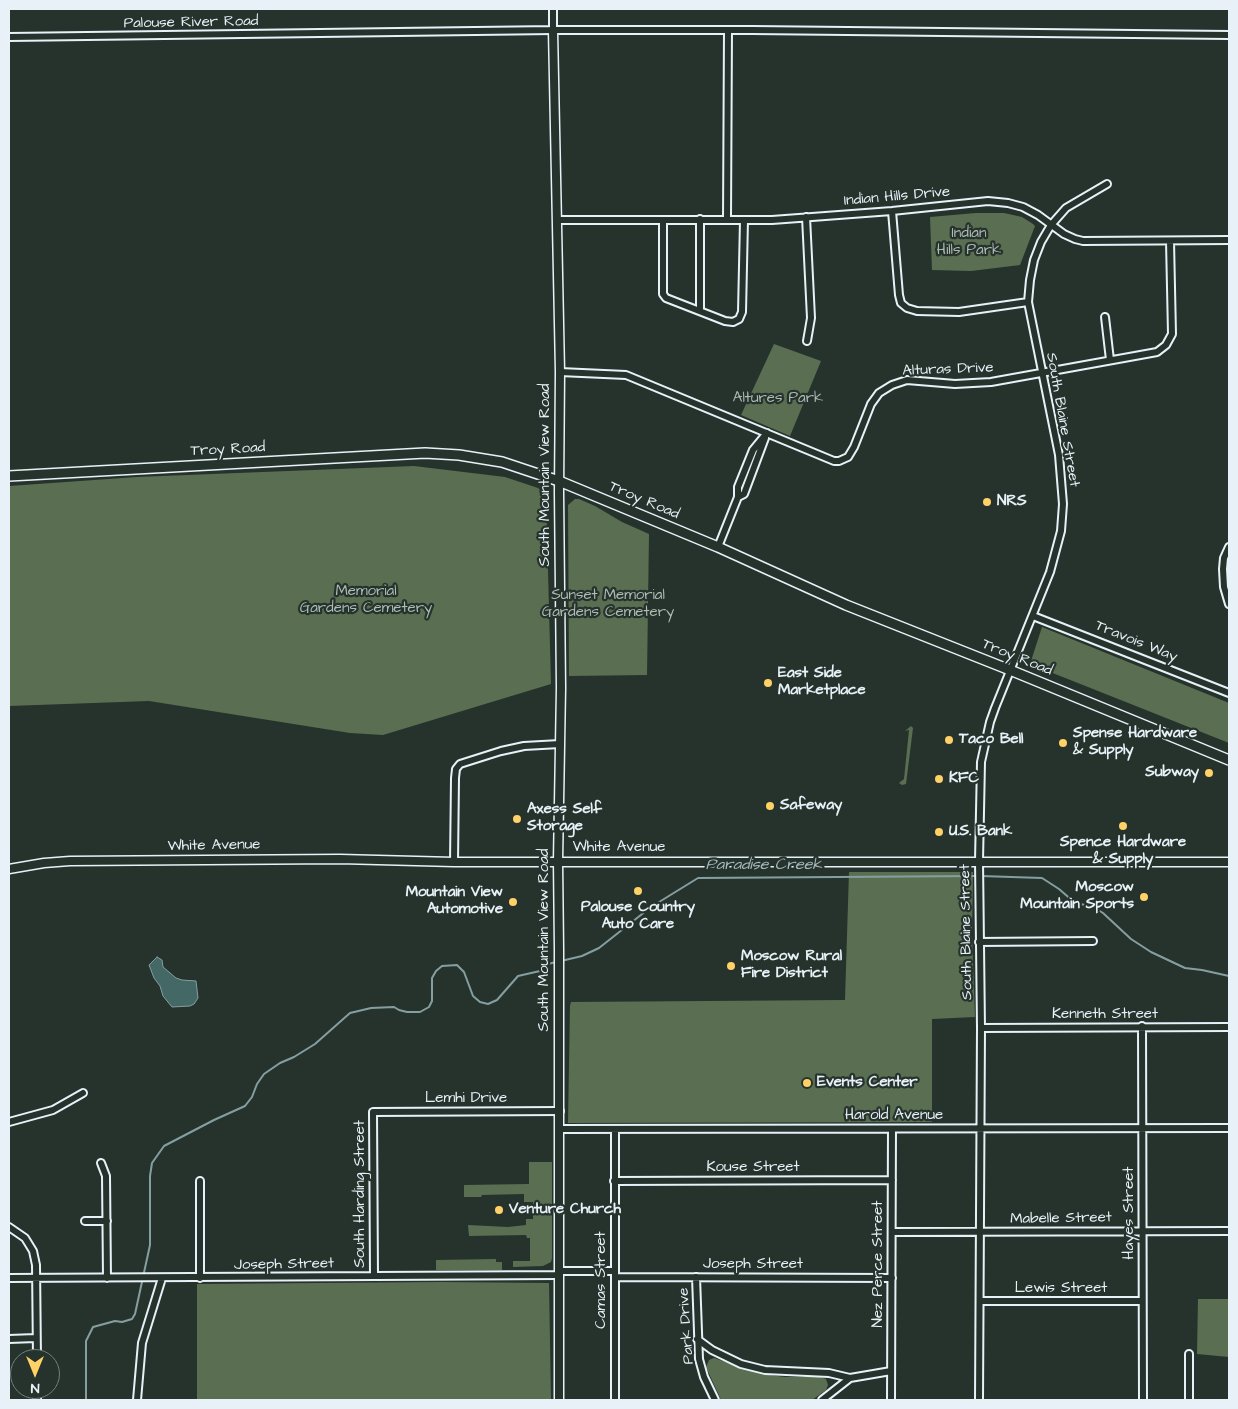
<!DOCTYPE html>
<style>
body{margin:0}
#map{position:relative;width:1238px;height:1409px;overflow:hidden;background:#26332d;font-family:"Architects Daughter",sans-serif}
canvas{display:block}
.frame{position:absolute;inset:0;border:10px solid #e8f1f8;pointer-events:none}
.north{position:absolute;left:10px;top:1349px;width:50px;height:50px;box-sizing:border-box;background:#26332d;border:1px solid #747f7e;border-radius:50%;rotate:180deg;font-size:14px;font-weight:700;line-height:20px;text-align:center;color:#e8f1f8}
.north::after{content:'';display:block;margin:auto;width:18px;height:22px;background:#ffd166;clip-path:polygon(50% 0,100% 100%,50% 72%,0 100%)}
</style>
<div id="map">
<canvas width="1238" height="1409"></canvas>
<div class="frame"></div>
<div class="north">N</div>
</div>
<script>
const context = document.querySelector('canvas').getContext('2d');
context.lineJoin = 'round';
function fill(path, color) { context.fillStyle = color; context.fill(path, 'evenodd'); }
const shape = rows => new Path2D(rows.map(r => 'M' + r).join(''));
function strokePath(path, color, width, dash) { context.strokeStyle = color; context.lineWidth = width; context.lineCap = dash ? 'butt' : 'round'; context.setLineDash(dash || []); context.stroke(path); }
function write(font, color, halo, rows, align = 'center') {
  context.font = font + ' "Architects Daughter",sans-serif'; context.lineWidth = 4.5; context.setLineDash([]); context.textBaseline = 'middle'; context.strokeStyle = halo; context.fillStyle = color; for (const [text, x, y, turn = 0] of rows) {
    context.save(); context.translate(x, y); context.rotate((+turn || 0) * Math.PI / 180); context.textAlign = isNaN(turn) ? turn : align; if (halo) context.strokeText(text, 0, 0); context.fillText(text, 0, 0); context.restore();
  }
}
fill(shape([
 [976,213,1004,213,1022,217,1033,224,1035,226,1020,265,971,271,932,270,930,217],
 [774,344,821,361,790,436,741,415],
 [414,466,505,477,538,488,546,496,551,684,383,735,350,733,149,701,9,706,9,486,137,477],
 [575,499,579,499,595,506,622,522,649,534,647,675,569,676,568,505],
 [1042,627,1229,703,1229,743,1030,664],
 [911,726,913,728,906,784,902,785,899,783,904,779,909,730,905,731],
 [849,872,973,872,972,935,975,1017,932,1019,932,1122,568,1123,570,1006,571,1002,845,1000],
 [529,1162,552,1162,552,1258,551,1262,543,1266,513,1267,513,1261,530,1261,530,1238,527,1238,526,1235,469,1236,468,1225,508,1227,526,1225,526,1219,533,1219,533,1202,524,1202,524,1194,482,1195,481,1197,464,1197,464,1185,529,1184],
 [496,1259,496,1262,502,1262,502,1270,436,1270,436,1260],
 [441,1282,549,1283,551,1400,197,1400,197,1284],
 [1198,1299,1229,1299,1229,1357,1197,1354],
 [714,1358,762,1374,785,1377,820,1377,826,1379,828,1385,826,1390,812,1400,721,1400,706,1367,709,1360]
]), '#5a6f52');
const water = shape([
 [157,957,162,960,163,967,176,978,182,980,196,981,198,998,194,1004,190,1006,172,1007,163,996,160,986,154,978,149,965,157,957]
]);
fill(water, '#436866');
strokePath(water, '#859fa0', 1);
strokePath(shape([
 [981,876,1042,878,1059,889,1074,902,1095,908,1103,913,1131,939,1151,952,1185,968,1202,970,1229,976],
 [561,961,582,956,599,948,651,907,698,878,976,876],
 [86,1400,86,1341,93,1327,115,1321,122,1322,132,1319,135,1314,150,1245,150,1176,152,1163,164,1146,214,1120,245,1106,252,1097,257,1084,264,1074,280,1063,294,1057,315,1044,350,1013,371,1008,394,1007,399,1010,407,1012,420,1012,429,1007,432,1001,432,978,436,971,442,966,457,965,464,972,473,996,480,1002,488,1004,497,1000,518,976,540,971,548,964,556,962]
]), '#859fa0', 2);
const minor = shape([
 [553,9,553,30],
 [9,37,553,30,752,30,1229,35],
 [892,211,899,295,901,303,907,308,917,311,959,312,1028,302],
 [806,217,811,318,807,341],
 [727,219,728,30],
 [557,220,772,220,892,211,988,201,1008,203,1023,207,1038,215,1064,234,1075,239,1083,241,1229,240],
 [663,220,663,294,666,298,725,321,733,322,739,319,742,312,744,220],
 [700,311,700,219],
 [1105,317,1110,360],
 [560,372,626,375,834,461,839,461,848,457,854,447,871,404,879,393,892,385,907,380,955,384,991,382,1157,352,1166,345,1172,334,1170,241],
 [738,497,744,494,765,438],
 [718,547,738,497,738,487,753,450,767,433],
 [1229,547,1224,558,1223,569,1224,587,1229,604],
 [1033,616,1229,693],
 [454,862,455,778,456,769,460,764,501,751,524,746,560,744],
 [979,942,1093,941],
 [1142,1026,1143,1400],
 [981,1028,1229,1027],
 [9,1122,53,1110,83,1093],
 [559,1129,1229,1128],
 [615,1129,615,1400],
 [101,1163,106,1176,107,1278],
 [200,1181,200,1278],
 [614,1181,892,1180],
 [85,1221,107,1221],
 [9,1227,25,1238,33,1251,36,1265,37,1359],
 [892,1232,1229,1231],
 [559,1271,615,1271],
 [374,1276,373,1112,560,1111],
 [615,1277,892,1278],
 [696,1277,699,1359,704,1377,715,1400],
 [9,1278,559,1275],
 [980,1301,1142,1301],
 [9,1339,36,1338],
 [697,1339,712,1350,741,1364,765,1370,829,1373,850,1378],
 [37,1389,37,1400],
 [137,1400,142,1343,162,1278],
 [822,1400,850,1378,891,1371],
 [891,1400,892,1129],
 [979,1400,981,1028,979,861,981,762,990,722,995,708,1050,572,1061,531,1063,504,1059,455,1028,302,1030,280,1034,260,1041,242,1051,225,1066,208,1107,184],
 [1189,1400,1189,1354]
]);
const tertiary = shape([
 [553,30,560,372,559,492,561,688,558,861,559,950,559,1400],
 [9,869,44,863,70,861,340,859,454,862,1229,862]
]);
const secondary = shape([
 [9,476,425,453,459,455,502,462,559,481,718,547,846,605,1010,670,1229,760]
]);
strokePath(minor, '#e8f1f8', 10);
strokePath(tertiary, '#e8f1f8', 11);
strokePath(secondary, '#e8f1f8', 12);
strokePath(minor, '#26332d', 6);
strokePath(tertiary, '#26332d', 8);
strokePath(secondary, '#26332d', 9);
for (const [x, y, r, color] of [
 [987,502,5,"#ffd166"],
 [768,683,5,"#ffd166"],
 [949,740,5,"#ffd166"],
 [1063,743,5,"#ffd166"],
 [1209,773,5,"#ffd166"],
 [939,779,5,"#ffd166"],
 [770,806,5,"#ffd166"],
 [517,819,5,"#ffd166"],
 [1123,826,5,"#ffd166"],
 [939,832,5,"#ffd166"],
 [638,891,5,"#ffd166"],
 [1144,897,5,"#ffd166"],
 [513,902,5,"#ffd166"],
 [731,966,5,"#ffd166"],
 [807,1083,5,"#ffd166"],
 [499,1210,5,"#ffd166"]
]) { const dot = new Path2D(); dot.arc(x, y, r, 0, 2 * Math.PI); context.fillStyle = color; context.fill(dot); strokePath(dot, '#26332d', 2); }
write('15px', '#e8f1f8', '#26332d', [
 ["Palouse River Road",191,23,-1],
 ["Indian Hills Drive",897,197,-5],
 ["Alturas Drive",948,370,-2],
 ["South Blaine Street",1062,420,80],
 ["Troy Road",228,450,-3],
 ["South Mountain View Road",546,475,-90],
 ["Troy Road",644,501,23],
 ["Travois Way",1136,642,22],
 ["Troy Road",1017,658,22],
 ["White Avenue",214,846,-1],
 ["White Avenue",619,848],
 ["South Blaine Street",967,932,-91],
 ["South Mountain View Road",545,940,-90],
 ["Kenneth Street",1105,1015],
 ["Lemhi Drive",466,1099],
 ["Harold Avenue",894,1116],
 ["Kouse Street",753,1168],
 ["South Harding Street",361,1194,-90],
 ["Hayes Street",1130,1213,-90],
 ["Mabelle Street",1061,1219,-1],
 ["Nez Perce Street",879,1264,-90],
 ["Joseph Street",284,1265,-1],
 ["Joseph Street",753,1265],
 ["Camas Street",602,1280,-90],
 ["Lewis Street",1061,1289],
 ["Park Drive",687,1326,-94]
]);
write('15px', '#afbdb6', '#26332d', [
 ["Indian",969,234],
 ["Hills Park",969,251],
 ["Altures Park",778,399],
 ["Memorial",366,592],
 ["Gardens Cemetery",366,609],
 ["Sunset Memorial",608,596],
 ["Gardens Cemetery",608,613]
]);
write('bold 15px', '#e8f1f8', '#26332d', [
 ["NRS",997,502],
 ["East Side",778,674],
 ["Marketplace",778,691],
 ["Spense Hardware",1073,734],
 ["& Supply",1073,751],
 ["Taco Bell",959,740],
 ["Subway",1199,773,"right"],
 ["KFC",949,779],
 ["Safeway",780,806],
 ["Axess Self",527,810],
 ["Storage",527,827],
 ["U.S. Bank",949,832],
 ["Spence Hardware",1123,843,"center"],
 ["& Supply",1123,860,"center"],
 ["Moscow",1134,888,"right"],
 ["Mountain Sports",1134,905,"right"],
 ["Mountain View",503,893,"right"],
 ["Automotive",503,910,"right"],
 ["Palouse Country",638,908,"center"],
 ["Auto Care",638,925,"center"],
 ["Moscow Rural",741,957],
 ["Fire District",741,974],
 ["Events Center",817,1083],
 ["Venture Church",509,1210]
], 'left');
write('italic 16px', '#a6babe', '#26332d', [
 ["Paradise Creek",764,866]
]);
</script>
